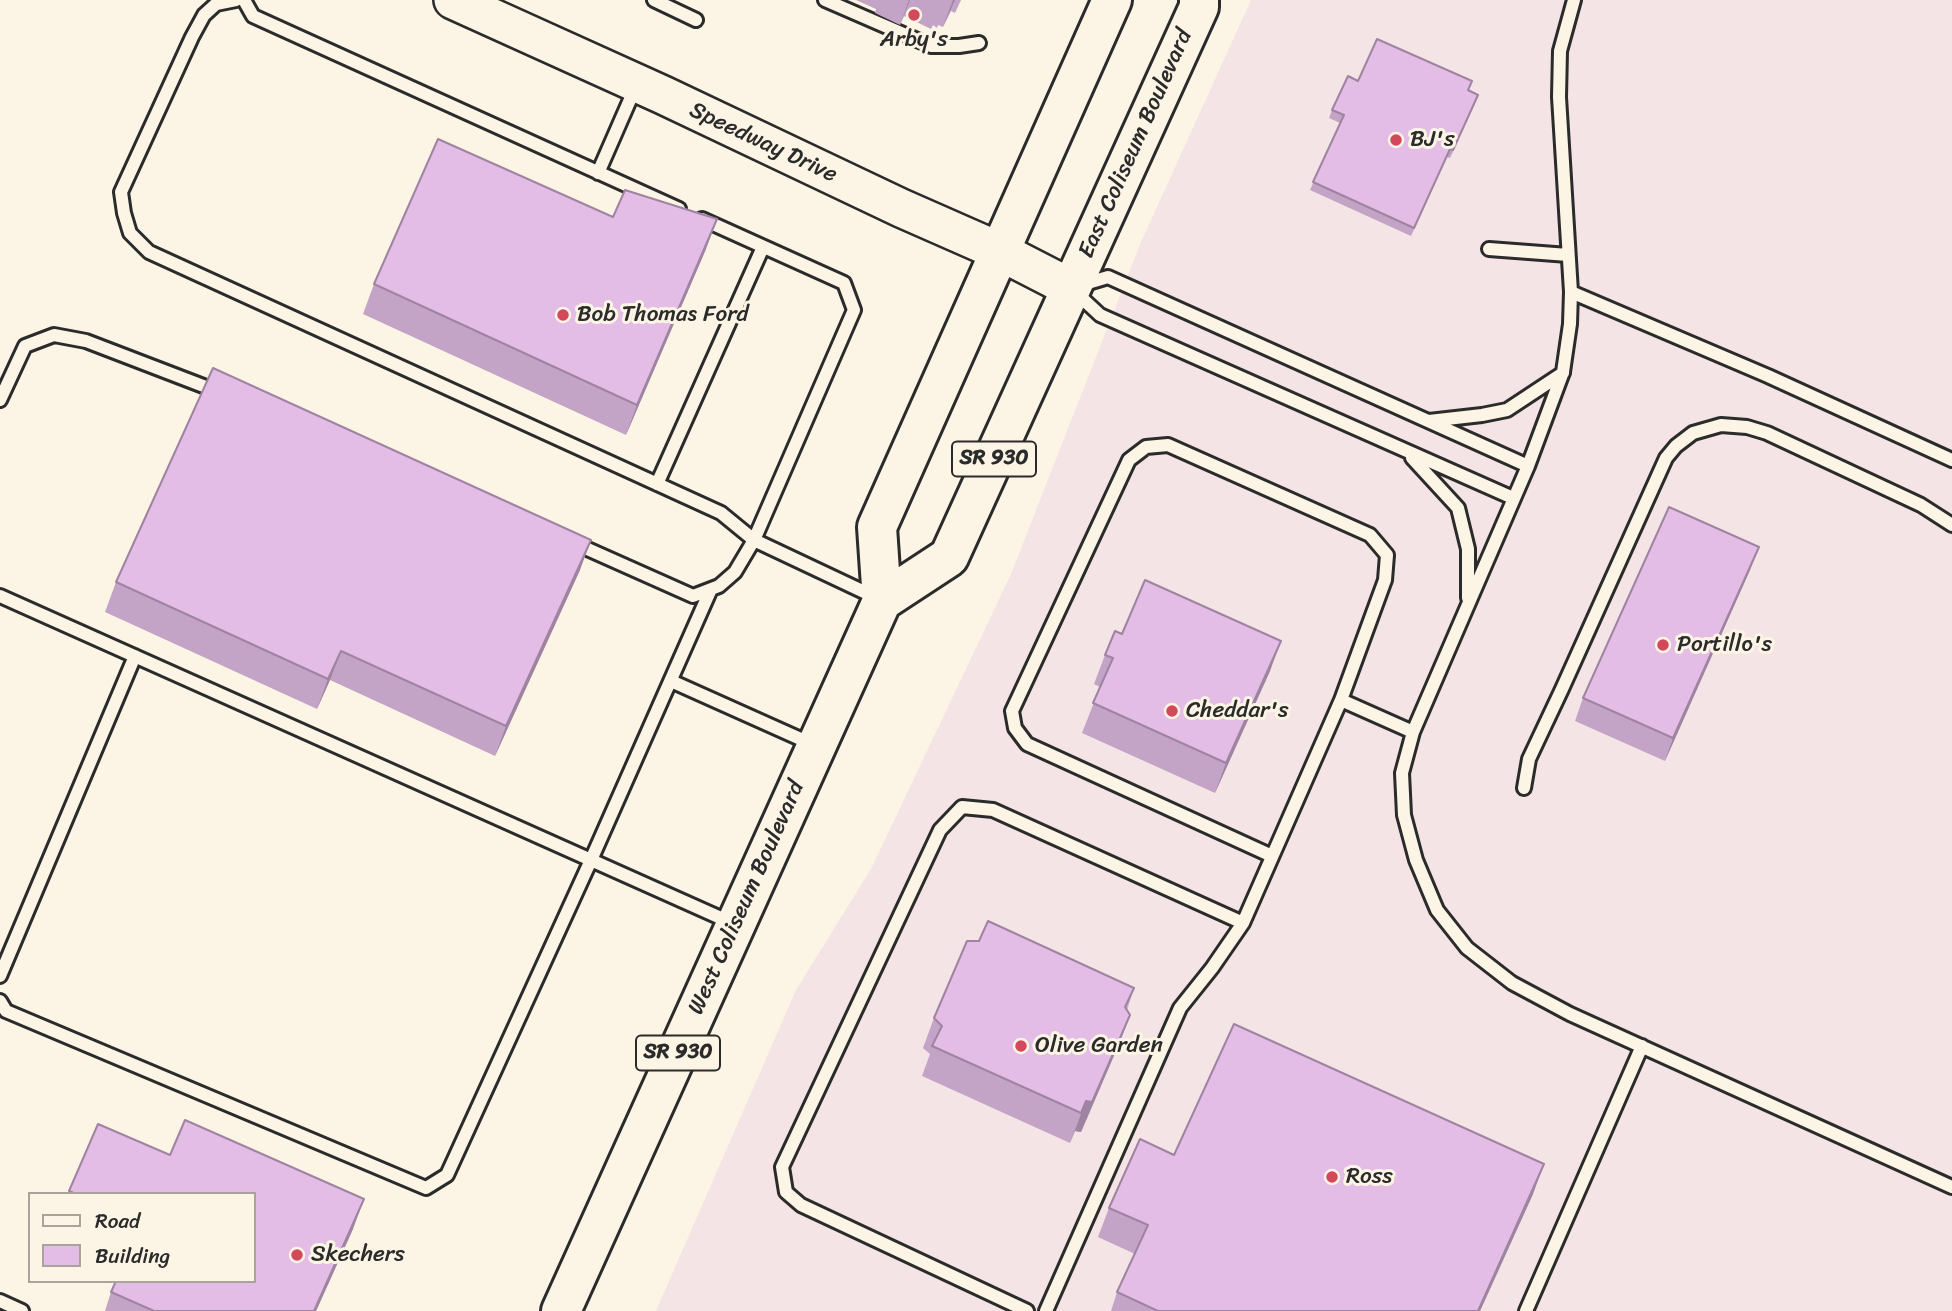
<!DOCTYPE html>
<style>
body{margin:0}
#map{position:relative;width:1952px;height:1311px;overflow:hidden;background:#fcf5e5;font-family:Sriracha,sans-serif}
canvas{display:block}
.legend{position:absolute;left:28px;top:1192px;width:228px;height:91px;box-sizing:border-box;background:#fcf5e5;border:2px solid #a8a49b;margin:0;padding:9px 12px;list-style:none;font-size:21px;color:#2b2b2b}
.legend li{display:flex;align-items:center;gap:14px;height:35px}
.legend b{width:35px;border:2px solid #a8a49b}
</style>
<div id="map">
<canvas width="1952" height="1311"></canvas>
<ul class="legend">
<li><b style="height:9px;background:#fcf5e5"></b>Road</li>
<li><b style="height:19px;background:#e3bde6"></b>Building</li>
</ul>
</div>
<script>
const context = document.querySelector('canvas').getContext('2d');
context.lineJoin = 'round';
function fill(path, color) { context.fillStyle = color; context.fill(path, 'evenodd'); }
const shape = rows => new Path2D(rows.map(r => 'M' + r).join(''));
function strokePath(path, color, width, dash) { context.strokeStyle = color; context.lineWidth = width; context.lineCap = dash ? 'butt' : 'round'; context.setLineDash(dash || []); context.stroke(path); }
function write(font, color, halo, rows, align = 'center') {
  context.font = font + ' Sriracha,sans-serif'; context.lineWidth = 6; context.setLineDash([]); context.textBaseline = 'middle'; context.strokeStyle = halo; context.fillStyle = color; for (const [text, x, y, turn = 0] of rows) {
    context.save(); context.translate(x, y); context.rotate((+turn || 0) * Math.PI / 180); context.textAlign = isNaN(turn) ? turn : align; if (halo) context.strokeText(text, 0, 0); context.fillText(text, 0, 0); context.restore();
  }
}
fill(shape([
 [1251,0,1952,0,1952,1311,656,1311,796,990,871,869,1011,574,1141,242]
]), '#f4e4e5');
const service = shape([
 [236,0,216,4,204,15,192,37,121,192,124,213,130,233,149,252,721,513,754,540,854,310,844,283,702,219],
 [244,0,253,16,679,209],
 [654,0,696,20],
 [825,0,931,46,959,46,979,43],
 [1574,0,1560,51,1559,97,1571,292,1570,324,1563,372,1528,466,1413,732,1402,773,1404,815,1416,860,1437,910,1467,948,1512,983,1570,1014,1952,1187],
 [598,173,636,86],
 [1489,249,1568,255],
 [1571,292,1768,376,1952,460],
 [0,400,25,346,54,335,86,341,219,392],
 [1429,421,1482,415,1507,410,1563,373],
 [1412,458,1458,508,1468,549,1468,598],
 [657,484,763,247],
 [1513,498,1100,315,1071,288,1108,277,1528,466],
 [574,543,693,596,719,586,735,572,754,540,877,598],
 [0,596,732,923],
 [671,681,814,745],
 [1524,788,1529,759,1562,689,1666,458,1676,446,1693,433,1721,425,1747,427,1767,433,1921,505,1952,525],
 [1272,856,1027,744,1015,728,1012,711,1129,460,1146,447,1168,445,1370,535,1387,555,1385,580,1341,700],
 [0,976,135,656],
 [0,1001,6,1011,426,1188,447,1175,591,860,711,589],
 [0,1301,22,1311],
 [1027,1311,801,1205,786,1192,782,1167,940,830,962,807,993,810,1243,923],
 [1046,1311,1180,1008,1212,968,1243,923,1341,700,1413,732],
 [1526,1311,1642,1046]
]);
const secondary = shape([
 [453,0,663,95,901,208,1001,252,1071,288]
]);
const trunk = shape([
 [882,601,949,557,1199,7,1199,0],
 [561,1311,882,601,877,527,1112,0]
]);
strokePath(service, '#2b2b2b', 18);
strokePath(secondary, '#2b2b2b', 42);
strokePath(trunk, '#2b2b2b', 44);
strokePath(service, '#fcf5e5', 12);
strokePath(secondary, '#fcf5e5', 37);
strokePath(trunk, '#fcf5e5', 38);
fill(shape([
 [856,0,961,0,955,13,951,11,943,27,938,25,937,28,933,25,931,29,904,16,900,25,875,13,876,9],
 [1469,90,1478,95,1475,103,1450,158,1447,157,1411,236,1310,190,1340,123,1329,118,1332,110],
 [613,217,706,249,626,435,363,314,374,284],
 [580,570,495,756,330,680,317,709,105,612,116,582],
 [1750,570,1665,761,1575,721,1583,698],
 [1122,634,1270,671,1215,793,1082,733,1100,687,1094,684,1105,655],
 [1134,988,1127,1010,1130,1015,1119,1044,1081,1132,1075,1131,1070,1143,922,1076,930,1054,923,1048,934,1018],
 [98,1124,170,1155,353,1229,316,1311,105,1311,111,1292,254,1194,68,1194],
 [1174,1155,1533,1194,1480,1311,1111,1311,1117,1292,1135,1254,1098,1237,1109,1208]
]), '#c3a3c6');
fill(shape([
 [909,0,910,0,900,25],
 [953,0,955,0,943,27],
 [717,219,706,249,626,435,637,405],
 [591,540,580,570,495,756,506,726],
 [1759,547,1750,570,1665,761,1673,738],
 [1281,641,1270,671,1215,793,1226,763],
 [341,651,330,680,317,709,328,679],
 [1130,1015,1119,1044,1081,1132,1075,1131,1070,1143,1086,1101],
 [1544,1164,1533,1194,1480,1311,1478,1311],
 [364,1199,353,1229,316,1311,314,1311]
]), '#9f84a1');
const building = shape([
 [1377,39,1472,81,1468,90,1478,95,1453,150,1450,149,1414,228,1313,182,1344,115,1332,110,1348,76,1358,81,1377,39],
 [438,139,613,217,625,190,717,219,637,405,374,284,438,139],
 [213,368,591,540,506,726,341,651,328,679,116,582,213,368],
 [1669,507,1759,547,1673,738,1583,698,1669,507],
 [1145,580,1281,641,1226,763,1093,703,1113,658,1105,655,1115,631,1122,634,1145,580],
 [988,921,1134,988,1125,1007,1130,1015,1092,1102,1086,1101,1081,1113,932,1046,942,1026,934,1018,967,941,979,941,988,921],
 [1234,1024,1544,1164,1478,1311,1158,1311,1117,1292,1148,1225,1109,1208,1140,1139,1174,1155,1234,1024],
 [185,1120,364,1199,314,1311,154,1311,111,1292,116,1281,254,1281,254,1194,76,1194,69,1191,98,1124,170,1155,185,1120]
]);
fill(building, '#e3bde6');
strokePath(building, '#9f84a1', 2);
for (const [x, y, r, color] of [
 [914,15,7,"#d1495b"],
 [1396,140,7,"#d1495b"],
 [563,315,7,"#d1495b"],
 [1663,645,7,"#d1495b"],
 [1172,711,7,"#d1495b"],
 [1021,1046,7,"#d1495b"],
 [1332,1177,7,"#d1495b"],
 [297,1255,7,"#d1495b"]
]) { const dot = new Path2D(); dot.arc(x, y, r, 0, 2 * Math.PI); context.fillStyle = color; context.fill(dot); strokePath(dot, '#fcf5e5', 2.5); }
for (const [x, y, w] of [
 [994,459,84],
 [678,1053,84]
]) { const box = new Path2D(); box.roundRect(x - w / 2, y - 17.5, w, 35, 5); context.fillStyle = '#fcf5e5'; context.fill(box); strokePath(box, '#2b2b2b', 2); }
write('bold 21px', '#2b2b2b', null, [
 ["SR 930",994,459],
 ["SR 930",678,1053]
]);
write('23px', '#2b2b2b', '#fcf5e5', [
 ["Arby's",914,40,"center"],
 ["BJ's",1410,140],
 ["Bob Thomas Ford",577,315],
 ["Portillo's",1677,645],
 ["Cheddar's",1186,711],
 ["Olive Garden",1035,1046],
 ["Ross",1346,1177],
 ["Skechers",311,1255]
], 'left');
write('23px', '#2b2b2b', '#fcf5e5', [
 ["Speedway Drive",763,143,25],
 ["East Coliseum Boulevard",1136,144,-66],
 ["West Coliseum Boulevard",747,898,-66]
]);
</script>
